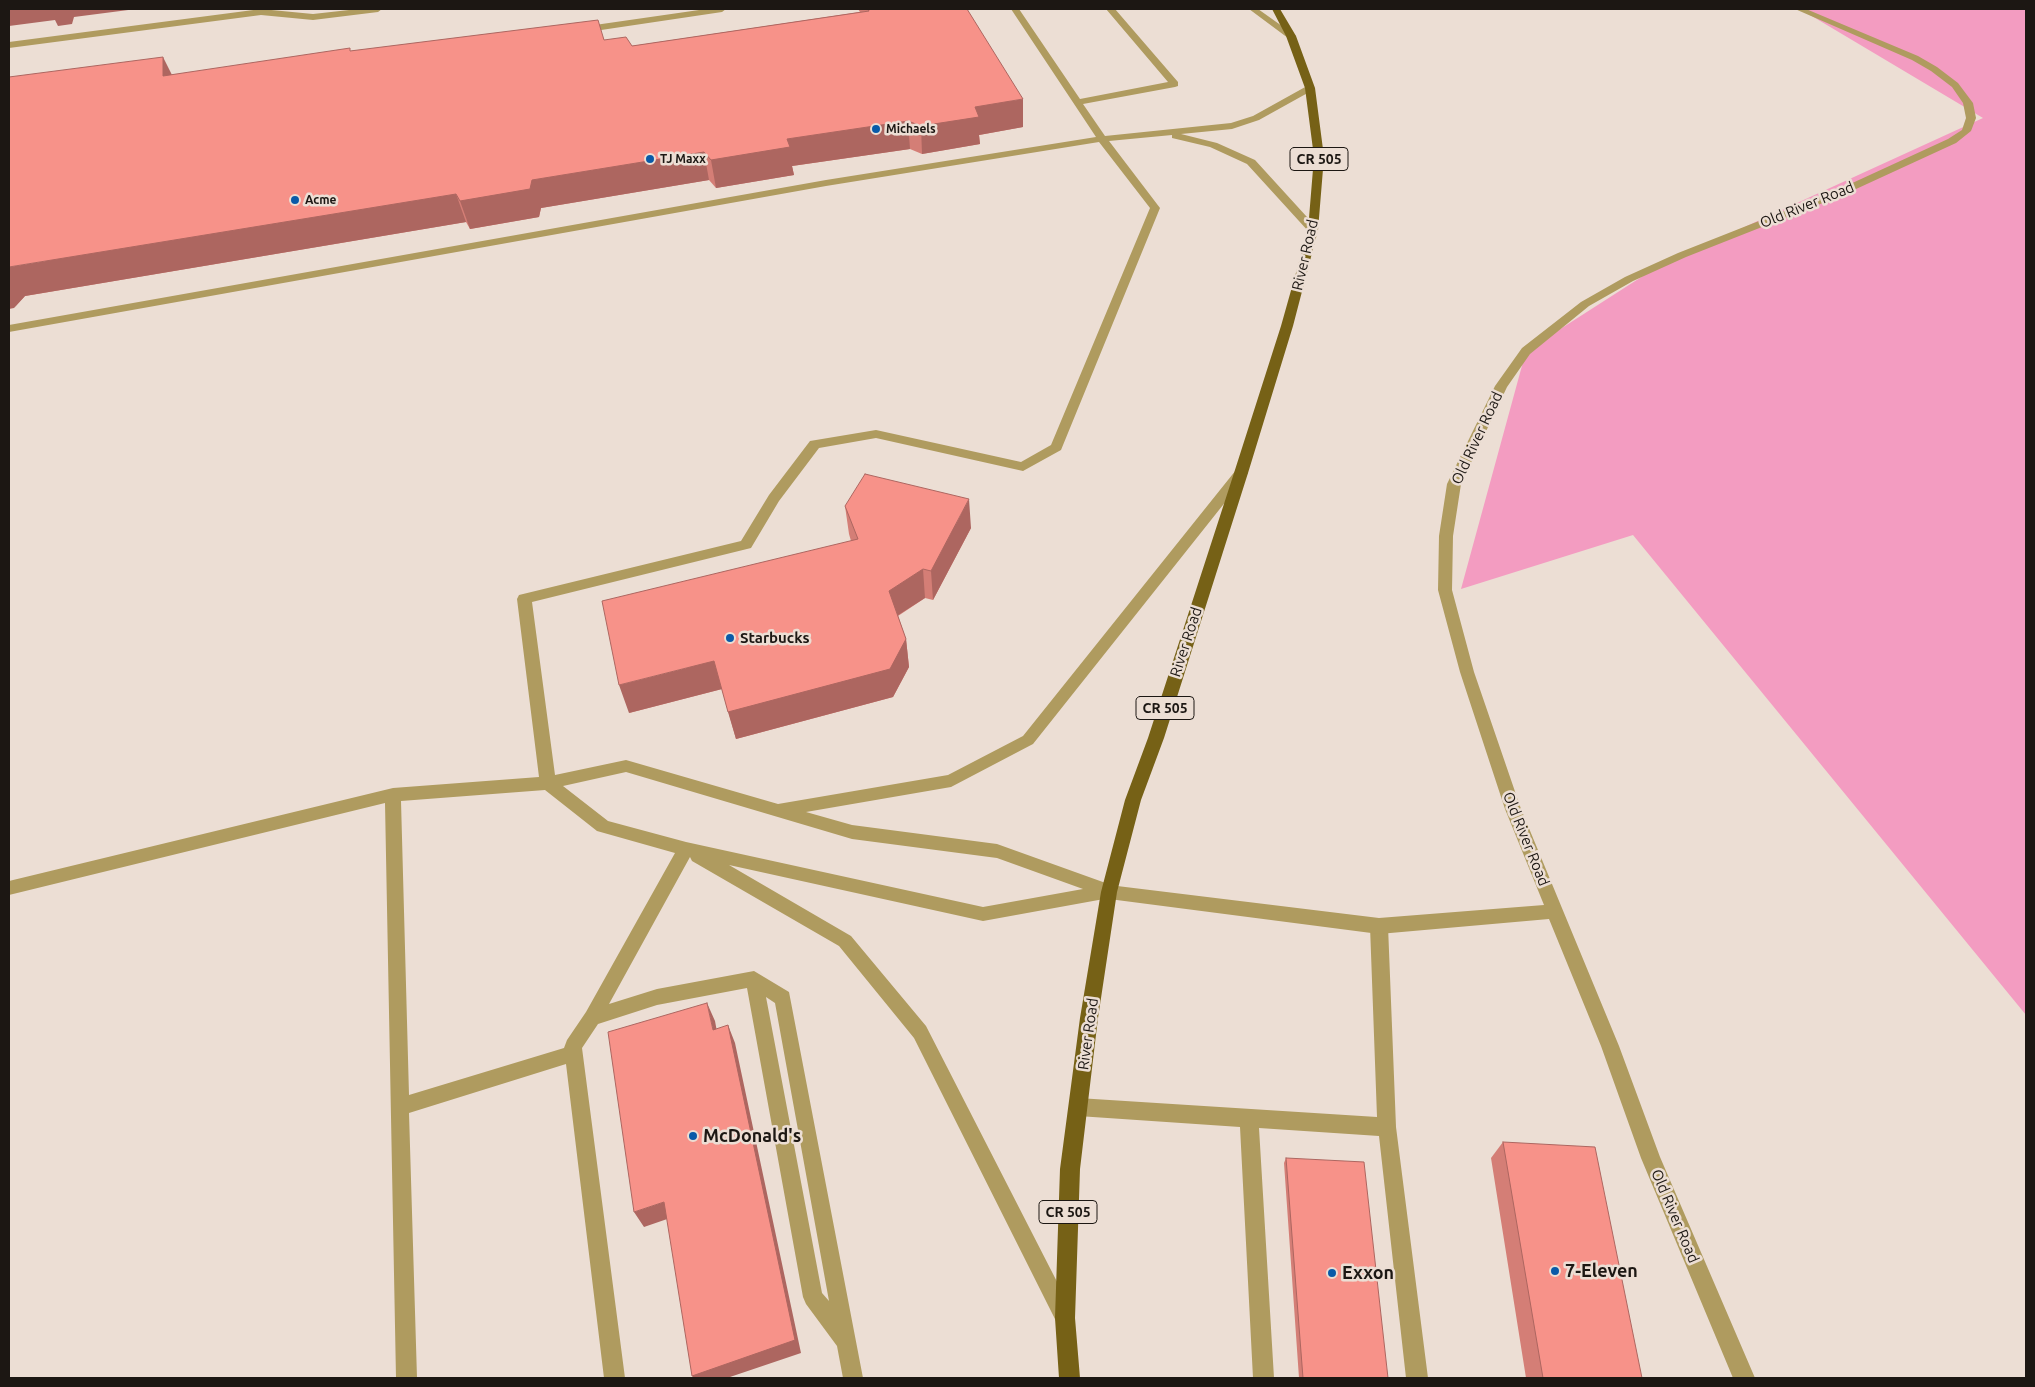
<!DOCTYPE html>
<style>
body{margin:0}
#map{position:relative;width:2035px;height:1387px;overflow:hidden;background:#ecded4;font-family:Ubuntu,sans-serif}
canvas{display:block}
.frame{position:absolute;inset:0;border:10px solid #1c1713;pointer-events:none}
</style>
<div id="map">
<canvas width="2035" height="1387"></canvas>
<div class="frame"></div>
</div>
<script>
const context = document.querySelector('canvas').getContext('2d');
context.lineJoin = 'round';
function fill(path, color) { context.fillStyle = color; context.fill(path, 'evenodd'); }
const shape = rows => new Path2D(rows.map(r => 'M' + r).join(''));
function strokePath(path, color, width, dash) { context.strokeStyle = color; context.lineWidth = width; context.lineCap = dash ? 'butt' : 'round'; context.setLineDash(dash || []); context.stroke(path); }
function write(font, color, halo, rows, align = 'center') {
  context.font = font + ' Ubuntu,sans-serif'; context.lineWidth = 5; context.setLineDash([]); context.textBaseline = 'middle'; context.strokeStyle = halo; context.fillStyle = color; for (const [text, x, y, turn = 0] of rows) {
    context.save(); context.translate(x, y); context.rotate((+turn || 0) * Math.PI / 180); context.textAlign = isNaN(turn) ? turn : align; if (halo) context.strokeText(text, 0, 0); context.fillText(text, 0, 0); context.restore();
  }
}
fill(shape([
 [1800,9,2026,9,2026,1015,1633,535,1461,589,1526,351,1657,267,1983,118]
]), '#f39cc1');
fill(shape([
 [706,9,726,9,722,12,581,33,576,30,581,27,706,9],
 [1011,9,1019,9,1080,99,1168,82,1106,9,1115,9,1178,82,1178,86,1175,87,1083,104,1105,136,1231,123,1253,116,1307,86,1313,86,1313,90,1259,120,1232,129,1181,134,1217,143,1255,160,1317,228,1318,230,1317,232,1309,232,1247,164,1210,147,1172,138,1172,135,1109,141,1160,208,1061,450,1023,471,876,438,819,448,779,501,751,548,532,602,555,775,626,760,778,804,948,775,1023,736,1236,470,1246,470,1248,473,1246,476,1033,744,951,787,806,812,852,825,997,844,1114,886,1117,892,1115,897,983,921,729,865,851,936,926,1026,1072,1311,1075,1318,1072,1325,1065,1328,1058,1325,914,1038,839,946,692,861,690,857,609,1004,657,989,754,971,789,992,863,1378,843,1378,837,1346,806,1304,803,1297,747,988,657,1005,598,1024,582,1048,625,1378,604,1378,566,1064,409,1113,417,1378,396,1378,385,803,9,895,9,881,393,788,539,777,517,599,519,595,741,541,769,495,810,441,876,430,1021,462,1051,445,1150,208,1099,142,826,186,9,332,9,325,826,180,1096,137,1011,9],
 [626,772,852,839,997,858,1083,889,983,907,686,842,608,821,563,786,626,772],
 [545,790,597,831,675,853,586,1012,567,1040,564,1048,409,1095,401,801,545,790],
 [766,997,775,1003,829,1301,822,1293,766,997],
 [1249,9,1258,9,1296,36,1294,38,1288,38,1249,9],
 [1379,918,1385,921,1388,926,1396,1127,1428,1378,1406,1378,1379,1136,1259,1128,1274,1378,1253,1378,1240,1127,1078,1116,1071,1113,1069,1107,1071,1101,1078,1098,1377,1117,1370,926,1373,921,1379,918]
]), '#af9b5f');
fill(shape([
 [261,9,313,14,358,9,382,9,378,12,313,20,261,15,9,48,9,42,261,9],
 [1795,9,1806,9,1918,56,1937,67,1958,83,1973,103,1976,118,1971,131,1956,143,1843,195,1686,257,1633,281,1589,306,1530,354,1507,387,1461,484,1453,536,1452,590,1474,672,1521,809,1619,1046,1660,1157,1755,1378,1733,1378,1641,1158,1601,1046,1549,919,1379,934,1109,899,1103,897,1101,892,1103,887,1109,885,1379,918,1544,905,1505,809,1460,672,1438,590,1439,536,1447,484,1495,386,1522,348,1581,302,1625,277,1678,253,1835,191,1948,139,1962,130,1966,118,1963,103,1952,87,1931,71,1912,60,1795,9]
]), '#af9b5f');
fill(shape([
 [1272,9,1280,9,1296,36,1315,88,1324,157,1318,230,1293,326,1248,473,1164,738,1141,800,1117,892,1098,1018,1080,1169,1075,1318,1080,1378,1059,1378,1055,1318,1060,1169,1080,1018,1101,892,1125,800,1148,738,1234,473,1281,326,1308,230,1314,157,1305,88,1286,36,1272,9]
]), '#766116');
fill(shape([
 [858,9,967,9,1023,127,979,135,980,144,922,154,910,149,792,166,794,175,716,188,709,180,541,208,539,217,470,229,466,222,25,296,14,308,172,75,351,51,604,40,632,46,860,12],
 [845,506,971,528,933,600,925,598,898,616,906,639,909,667,893,697,736,739,722,689,629,713,851,541,849,534],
 [1503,1142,1642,1378,1526,1378,1491,1158],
 [1286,1158,1388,1378,1299,1378,1284,1163]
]), '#d47e76');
fill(shape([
 [9,9,136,9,74,17,72,24,58,26,55,20,9,26],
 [163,57,177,85,163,76],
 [1023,99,1023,127,979,135,980,144,922,154,921,126,975,107],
 [908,121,910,149,792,166,794,175,716,188,711,160,787,139],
 [704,152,709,180,541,208,539,217,470,229,460,201,532,180],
 [456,194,466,222,25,296,14,308,9,309,9,267],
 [969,499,971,528,933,600,931,571],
 [923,569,925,598,892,619,889,591],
 [906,639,909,667,893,697,736,739,728,712],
 [714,661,722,689,629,713,619,685],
 [707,1003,715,1021,720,1048,713,1030],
 [728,1025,735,1043,801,1353,727,1378,694,1378,692,1376],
 [664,1202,673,1217,644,1227,634,1212]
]), '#ad6660');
const building = shape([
 [868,9,967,9,1023,99,975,107,979,117,921,126,908,121,787,139,790,147,711,160,704,152,532,180,530,189,460,201,456,194,9,267,9,77,163,57,163,76,350,48,350,51,598,20,604,40,626,37,632,46,869,11,868,9],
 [865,474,969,499,931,571,923,569,889,591,906,639,890,669,728,712,714,661,619,685,602,601,858,539,845,506,865,474],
 [707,1003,713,1030,728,1025,795,1340,692,1376,664,1202,634,1212,608,1032,707,1003],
 [1503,1142,1595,1147,1642,1378,1543,1378,1503,1142],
 [1286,1158,1364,1162,1388,1378,1303,1378,1286,1158]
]);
fill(building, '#f79289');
strokePath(building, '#ad6660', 1);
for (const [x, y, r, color] of [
 [876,129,5,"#095aa8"],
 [650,159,5,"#095aa8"],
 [295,200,5,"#095aa8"],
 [730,638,5,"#095aa8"],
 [693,1136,5,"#095aa8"],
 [1555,1271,5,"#095aa8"],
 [1332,1273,5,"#095aa8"]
]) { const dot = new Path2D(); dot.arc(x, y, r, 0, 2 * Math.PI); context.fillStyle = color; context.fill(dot); strokePath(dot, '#ecded4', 2); }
write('bold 12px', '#1c1713', '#ecded4', [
 ["Michaels",886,129],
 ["TJ Maxx",660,159],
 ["Acme",305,200]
], 'left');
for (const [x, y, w] of [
 [1319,159,58],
 [1165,708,58],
 [1068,1212,58]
]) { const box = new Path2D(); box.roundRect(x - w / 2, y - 11.5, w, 23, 4); context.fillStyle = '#ecded4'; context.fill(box); strokePath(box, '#1c1713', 1); }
write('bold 14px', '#1c1713', null, [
 ["CR 505",1319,159],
 ["CR 505",1165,708],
 ["CR 505",1068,1212]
]);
write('15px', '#1c1713', '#ecded4', [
 ["Old River Road",1807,205,-22],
 ["River Road",1305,255,-77],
 ["Old River Road",1477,438,-65],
 ["River Road",1186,642,-72],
 ["Old River Road",1526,839,68],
 ["River Road",1088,1034,-82],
 ["Old River Road",1675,1216,67]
]);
write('bold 15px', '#1c1713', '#ecded4', [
 ["Starbucks",740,638]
], 'left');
write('bold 18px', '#1c1713', '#ecded4', [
 ["McDonald's",703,1136],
 ["7-Eleven",1565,1271],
 ["Exxon",1342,1273]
], 'left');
</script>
